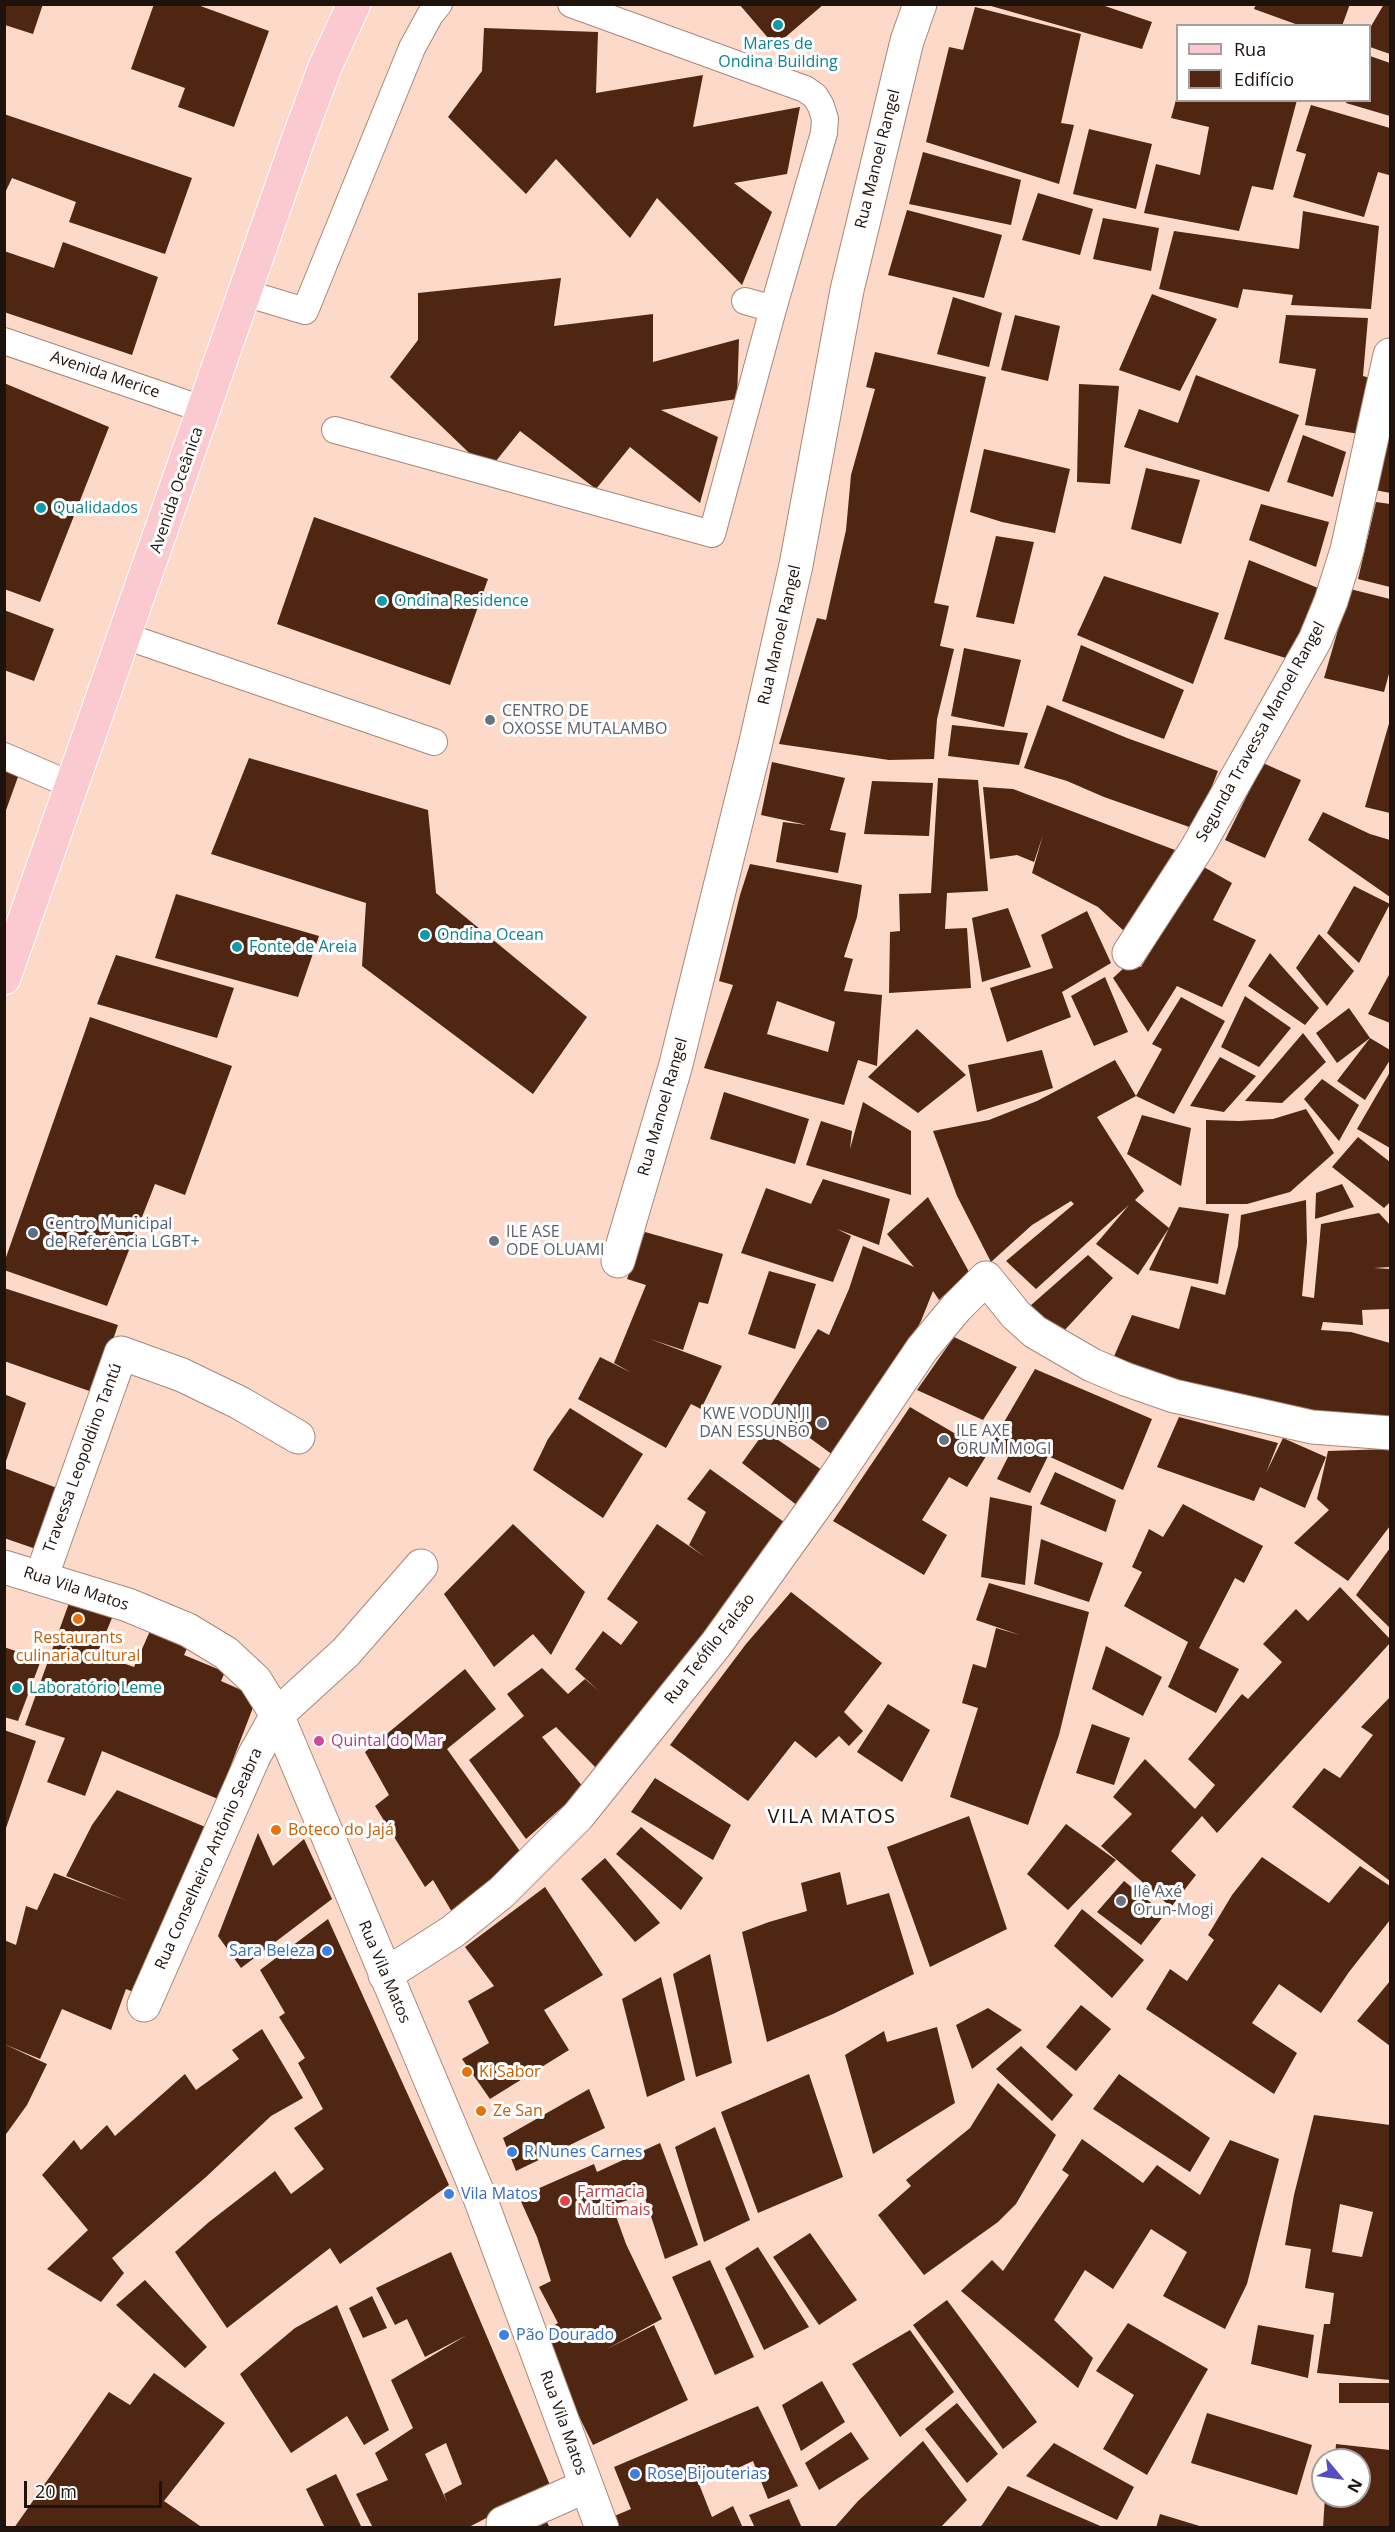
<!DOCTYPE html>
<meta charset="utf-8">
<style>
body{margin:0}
#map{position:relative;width:1395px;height:2532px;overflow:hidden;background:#fcd9c8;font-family:"Open Sans",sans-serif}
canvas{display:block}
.frame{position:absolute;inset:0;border:6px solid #1d120c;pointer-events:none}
.legend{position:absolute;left:1176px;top:24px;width:195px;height:78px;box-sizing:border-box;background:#fff;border:2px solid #a5a09e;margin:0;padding:8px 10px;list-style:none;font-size:18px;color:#1d120c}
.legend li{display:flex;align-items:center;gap:12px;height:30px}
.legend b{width:30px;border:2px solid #a5a09e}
.north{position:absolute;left:1311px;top:2448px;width:60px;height:60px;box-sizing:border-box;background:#fff;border:2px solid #a5a09e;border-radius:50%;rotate:119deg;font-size:16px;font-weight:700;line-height:24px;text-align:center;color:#1d120c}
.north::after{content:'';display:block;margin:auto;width:21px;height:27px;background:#564dc4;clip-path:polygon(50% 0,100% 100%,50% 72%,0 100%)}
.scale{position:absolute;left:24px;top:2481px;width:138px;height:27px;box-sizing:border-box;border:3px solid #1d120c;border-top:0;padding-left:8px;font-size:18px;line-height:21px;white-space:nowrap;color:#1d120c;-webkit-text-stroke:4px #fff;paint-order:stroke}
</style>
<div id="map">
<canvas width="1395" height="2532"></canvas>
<div class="frame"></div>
<ul class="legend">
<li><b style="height:8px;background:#fbcad1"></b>Rua</li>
<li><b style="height:16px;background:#4f2611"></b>Edifício</li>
</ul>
<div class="north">N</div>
<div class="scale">20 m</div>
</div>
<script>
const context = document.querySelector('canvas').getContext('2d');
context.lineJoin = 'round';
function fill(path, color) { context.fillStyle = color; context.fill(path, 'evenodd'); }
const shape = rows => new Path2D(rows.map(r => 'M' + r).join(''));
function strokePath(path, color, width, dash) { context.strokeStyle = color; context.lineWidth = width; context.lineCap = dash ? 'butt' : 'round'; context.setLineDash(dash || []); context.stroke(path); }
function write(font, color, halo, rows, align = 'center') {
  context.font = font + ' "Open Sans",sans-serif'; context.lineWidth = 6; context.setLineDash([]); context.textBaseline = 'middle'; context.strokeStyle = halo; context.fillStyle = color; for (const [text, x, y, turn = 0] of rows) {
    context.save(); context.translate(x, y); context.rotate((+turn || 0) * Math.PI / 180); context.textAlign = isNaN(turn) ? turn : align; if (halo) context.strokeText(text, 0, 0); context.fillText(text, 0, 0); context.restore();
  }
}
fill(shape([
 [5,4,43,4,33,34,5,25],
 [154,4,195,4,269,31,234,127,178,107,185,88,131,69],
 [739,4,824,4,775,46],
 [984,4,1099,4,1152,22,1142,49],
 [1256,4,1350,4,1342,26,1301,26,1254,9],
 [1384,4,1390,4,1390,54,1370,47,1370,28],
 [975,7,1081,34,1061,123,1074,125,1059,184,926,142,949,47,963,50],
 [484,28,598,32,596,93,703,75,693,127,800,107,787,174,734,183,772,212,742,285,657,198,630,238,556,159,526,194,448,117,482,71],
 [1370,56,1390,63,1390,116,1346,103,1347,100,1370,100],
 [1176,100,1297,100,1273,190,1252,186,1239,231,1144,213,1156,164,1200,175,1209,127,1171,118],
 [1311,105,1390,128,1389,175,1378,172,1364,217,1293,197,1306,154,1296,151],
 [4,114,192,178,165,254,69,222,76,202,12,178,4,195],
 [1089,129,1152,144,1136,209,1073,194],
 [923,152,1021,180,1011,225,909,204],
 [1038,193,1093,209,1080,255,1022,240],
 [907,210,1002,235,984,298,888,275],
 [1303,211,1379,226,1371,309,1291,305,1293,295,1243,289,1238,308,1159,289,1174,231,1299,249],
 [1103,218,1159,228,1151,271,1093,259],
 [63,242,158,277,132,355,4,312,4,251,54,268],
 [561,278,554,326,653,314,653,362,739,339,737,399,661,410,718,437,700,503,630,447,596,489,520,431,488,471,390,377,418,340,418,293],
 [1152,294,1217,319,1180,391,1119,370],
 [953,297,1002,313,989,367,937,354],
 [1015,315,1060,326,1048,381,1001,370],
 [1286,315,1368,318,1363,376,1370,378,1359,434,1305,425,1316,369,1279,363],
 [875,352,986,377,934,603,949,606,940,646,954,649,937,719,934,759,889,760,779,744,817,618,826,620,846,530,851,475,875,389,866,387],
 [1196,375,1299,415,1269,492,1124,447,1139,409,1178,423],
 [4,383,109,427,40,602,4,589],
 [1079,384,1119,386,1110,484,1077,482],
 [1390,423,1390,493,1375,490],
 [1303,435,1346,452,1333,497,1287,482],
 [984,449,1070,469,1055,533,1002,522,970,512],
 [1146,468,1200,480,1181,544,1131,529],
 [1376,502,1390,504,1390,587,1358,579],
 [1261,504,1329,522,1316,567,1249,540],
 [314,517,488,579,450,685,277,624],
 [996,536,1034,542,1014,624,976,617],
 [1249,560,1318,588,1289,659,1224,639],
 [1104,576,1219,613,1193,684,1077,635],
 [1350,589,1390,599,1390,670,1384,692,1324,678],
 [4,610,54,629,34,681,4,670],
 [1081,645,1184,690,1164,739,1062,701],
 [964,648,1021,660,1004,727,951,716],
 [1047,705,1127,738,1218,771,1195,829,1104,797,1067,781,1024,768],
 [1390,720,1390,813,1365,807],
 [952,725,1028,733,1019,765,948,756],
 [249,758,428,810,436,893,587,1017,533,1094,362,966,366,903,211,854],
 [772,762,845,778,830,830,846,833,838,873,776,862,783,822,807,825,761,815],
 [1263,763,1301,780,1265,858,1225,840],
 [4,768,19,774,5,813,4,813],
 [938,778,978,780,988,891,947,893,945,929,967,928,971,988,889,993,890,932,900,931,899,894,931,893],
 [872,781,933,783,929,836,864,834],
 [983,787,1013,789,1175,850,1124,931,1098,907,1032,873,1043,835,1034,862,1017,855,990,859],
 [1323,812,1370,834,1390,840,1390,897,1308,840],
 [750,864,862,885,857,917,844,957,853,959,844,991,882,995,877,1066,858,1060,844,1105,704,1068,733,985,719,981,740,895],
 [777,1001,835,1022,828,1052,767,1034],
 [1202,866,1232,883,1213,920,1256,940,1222,1007,1177,986,1148,1032,1113,978,1126,966,1141,967],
 [1354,886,1390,904,1359,963,1327,933],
 [176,894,319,936,298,997,155,958],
 [1008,908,1031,967,982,982,972,918],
 [1087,911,1111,963,1062,992,1071,1017,1007,1042,990,988,1053,968,1041,935],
 [1319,934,1354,971,1327,1006,1296,968],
 [1270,953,1319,1008,1305,1025,1248,986],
 [116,955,234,988,217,1038,97,1004],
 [1390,973,1390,1023,1368,1014],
 [1105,977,1128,1032,1094,1046,1071,996],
 [1245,996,1291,1028,1259,1067,1221,1047],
 [1181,997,1225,1021,1174,1114,1136,1096,1097,1117,1144,1191,1135,1200,1169,1228,1179,1207,1229,1214,1218,1284,1149,1270,1169,1228,1138,1275,1096,1244,1129,1205,1036,1289,1006,1261,1074,1204,1071,1201,1032,1225,991,1262,957,1196,933,1131,989,1120,1037,1101,1115,1060,1136,1096,1162,1049,1152,1044],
 [1349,1008,1370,1038,1337,1063,1316,1033],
 [90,1017,232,1066,185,1195,155,1184,107,1306,4,1270,4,1263],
 [917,1029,966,1075,918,1113,868,1077],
 [1303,1033,1326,1062,1282,1103,1245,1101],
 [1370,1038,1390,1050,1390,1060,1365,1100,1337,1081],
 [1042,1050,1053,1088,977,1112,968,1065],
 [1220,1057,1256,1076,1224,1112,1190,1106],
 [1390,1072,1390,1148,1357,1129],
 [1322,1079,1359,1105,1339,1141,1304,1099],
 [724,1092,809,1119,795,1164,710,1139],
 [863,1102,911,1131,911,1195,806,1165,821,1121,852,1131,850,1149],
 [1306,1109,1334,1153,1290,1192,1247,1204,1206,1204,1206,1120,1239,1121,1273,1119],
 [1142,1115,1191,1128,1181,1186,1127,1154],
 [1358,1137,1390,1162,1390,1202,1384,1208,1332,1167],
 [823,1179,890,1199,879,1245,837,1229,851,1236,833,1282,741,1253,766,1188,811,1204],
 [1342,1184,1354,1207,1315,1219,1316,1193],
 [928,1197,969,1272,939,1300,933,1291,921,1321,896,1368,837,1458,769,1408,818,1329,829,1335,849,1289,863,1246,914,1267,887,1234],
 [1306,1200,1307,1242,1302,1296,1314,1298,1321,1224,1379,1213,1390,1225,1390,1267,1374,1268,1390,1269,1390,1309,1362,1310,1363,1325,1323,1322,1321,1330,1351,1332,1390,1343,1390,1420,1301,1409,1243,1394,1203,1390,1112,1361,1132,1315,1179,1329,1191,1286,1225,1295,1238,1246,1241,1215],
 [645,1232,723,1254,708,1304,699,1302,683,1350,650,1339,722,1366,701,1409,691,1404,666,1448,578,1399,600,1357,632,1373,614,1363,646,1285,627,1279],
 [1088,1255,1113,1278,1062,1333,1030,1306],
 [769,1271,816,1284,795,1349,748,1334],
 [4,1288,118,1325,95,1393,4,1361],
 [954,1337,1017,1367,983,1420,917,1390],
 [1035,1369,1152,1419,1123,1490,1048,1456,1030,1493,997,1479,1009,1455,990,1446],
 [4,1394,26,1403,5,1464,4,1464],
 [910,1407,988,1453,967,1487,949,1477,922,1520,947,1535,924,1575,833,1521],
 [570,1408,643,1454,603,1518,533,1470,548,1439],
 [1179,1417,1278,1443,1266,1473,1283,1438,1326,1457,1305,1508,1260,1487,1254,1501,1157,1467],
 [765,1431,822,1470,798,1506,742,1463],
 [1390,1449,1390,1526,1348,1581,1294,1543,1329,1510,1317,1499,1328,1451],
 [4,1468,57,1488,36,1549,4,1538],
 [710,1469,784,1522,670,1683,599,1771,556,1727,542,1737,584,1788,526,1839,469,1760,524,1716,507,1694,542,1668,568,1694,585,1679,600,1692,575,1669,603,1631,621,1645,638,1622,607,1599,657,1524,705,1557,689,1545,706,1512,687,1499],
 [1055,1472,1116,1500,1106,1532,1040,1504],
 [990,1497,1032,1506,1025,1585,981,1577],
 [1183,1504,1263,1546,1244,1583,1235,1578,1199,1648,1239,1669,1216,1713,1168,1687,1188,1642,1124,1606,1142,1572,1132,1567,1149,1529,1163,1537],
 [513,1524,585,1592,551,1655,533,1634,494,1667,444,1594],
 [1041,1539,1103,1563,1089,1602,1034,1584],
 [1390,1548,1390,1628,1356,1595],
 [989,1583,1089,1612,1059,1735,1028,1825,950,1797,978,1708,962,1703,973,1664,986,1668,996,1628,1020,1635,976,1620],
 [1340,1587,1390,1639,1390,1643,1217,1833,1202,1816,1171,1851,1196,1875,1171,1907,1101,1846,1132,1814,1113,1797,1145,1759,1195,1809,1215,1785,1188,1759,1242,1694,1248,1699,1282,1662,1263,1644,1296,1609,1308,1621],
 [791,1592,882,1663,844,1712,863,1731,849,1746,839,1736,816,1758,795,1741,748,1801,670,1745,746,1644],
 [69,1603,112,1618,97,1654,134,1667,150,1631,188,1646,184,1655,225,1672,221,1681,257,1697,218,1799,102,1751,85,1796,47,1782,65,1738,25,1725],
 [1106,1646,1162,1677,1143,1716,1092,1689],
 [4,1647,41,1660,18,1721,4,1717],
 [465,1669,496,1709,447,1749,522,1854,452,1912,433,1880,425,1887,375,1806,389,1795,365,1752],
 [1390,1697,1390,1881,1292,1807,1324,1768,1340,1778,1373,1735,1361,1727],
 [888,1704,930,1730,902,1782,857,1752],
 [1092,1724,1130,1738,1114,1785,1076,1773],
 [4,1730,36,1741,5,1831,4,1831],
 [655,1778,731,1825,713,1860,631,1812],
 [117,1790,210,1829,136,1993,126,1989,111,2030,62,2009,40,2059,4,2044,4,1940,16,1945,26,1906,37,1910,54,1873,128,1901,66,1876,92,1825],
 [969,1816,1007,1929,930,1967,887,1847],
 [1066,1824,1116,1860,1068,1910,1027,1874],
 [641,1827,703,1878,681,1910,616,1854],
 [258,1833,273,1866,304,1839,332,1899,241,1968,218,1936],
 [1262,1857,1329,1903,1360,1866,1390,1886,1390,1920,1349,1972,1321,2013,1279,1984,1252,2023,1297,2053,1274,2094,1146,2009,1170,1969,1187,1981,1214,1940,1208,1935,1232,1895],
 [605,1858,660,1923,635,1942,581,1879],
 [840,1872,847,1905,889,1893,914,1974,833,2014,767,2042,742,1932,769,1922,807,1911,801,1883],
 [1124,1881,1165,1914,1141,1945,1097,1912],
 [545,1887,603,1975,544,2010,569,2050,490,2099,462,2059,489,2043,468,2001,494,1986,465,1947],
 [1082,1909,1144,1960,1112,1998,1054,1946],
 [328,1919,449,2185,340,2264,330,2248,227,2328,175,2252,209,2222,275,2171,291,2194,324,2169,294,2128,323,2109,298,2063,305,2058,279,2017,285,2013,260,1970],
 [710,1954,732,2063,696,2077,673,1974],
 [661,1977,685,2080,647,2097,622,1999],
 [1390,1981,1390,2046,1357,2021],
 [1081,2005,1111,2029,1076,2071,1046,2047],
 [988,2008,1022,2030,972,2069,956,2025],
 [937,2027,955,2103,873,2154,845,2055,884,2031,887,2042],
 [262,2029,303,2098,271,2116,206,2177,112,2258,124,2273,101,2302,47,2269,88,2230,42,2175,74,2140,81,2150,107,2125,115,2136,185,2074,196,2090,239,2059,232,2050],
 [4,2044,47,2064,27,2105,4,2137],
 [1021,2046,1073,2095,1052,2121,996,2069],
 [809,2074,843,2177,758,2213,721,2112],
 [1119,2074,1210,2138,1190,2172,1093,2109],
 [998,2083,1056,2135,1016,2204,998,2222,924,2275,878,2215,911,2186,906,2180,970,2128],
 [589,2089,605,2128,516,2171,503,2138],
 [1314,2115,1390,2125,1390,2380,1317,2373,1324,2324,1330,2324,1334,2293,1305,2288,1311,2249,1285,2245,1294,2195],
 [1340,2204,1373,2212,1362,2257,1332,2252],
 [715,2127,750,2220,704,2242,675,2147],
 [1082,2139,1143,2183,1157,2165,1200,2195,1230,2140,1279,2159,1247,2284,1225,2329,1163,2296,1187,2252,1151,2229,1113,2289,1085,2270,1054,2320,1093,2358,1078,2388,961,2291,992,2260,1003,2271,1069,2175,1062,2170],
 [660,2143,698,2245,665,2259,644,2195,612,2205,626,2244,662,2319,605,2350,654,2325,688,2400,593,2445,574,2406,544,2331,558,2323,539,2287,551,2281,537,2237,519,2197,594,2164,597,2172],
 [810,2233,857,2300,819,2325,773,2257],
 [758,2247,809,2327,764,2350,725,2268],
 [451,2252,550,2485,467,2528,373,2528,356,2494,388,2480,375,2453,413,2428,391,2380,467,2335,425,2357,407,2319,395,2325,376,2288],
 [446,2443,462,2484,444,2494,447,2502,425,2454],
 [710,2260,754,2357,715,2375,672,2277],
 [145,2280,207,2347,185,2368,116,2305],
 [372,2296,387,2328,363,2338,349,2308],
 [947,2300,1037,2422,1003,2449,913,2325],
 [337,2305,389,2430,364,2445,347,2416,291,2453,240,2374,295,2328],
 [1128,2323,1208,2369,1147,2475,1103,2449,1134,2395,1096,2371],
 [1258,2325,1314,2335,1308,2378,1251,2364],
 [910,2330,954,2392,900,2437,852,2364],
 [154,2373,225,2423,164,2501,203,2528,14,2528,109,2392,130,2405],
 [822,2381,845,2422,801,2451,782,2405],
 [1339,2383,1390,2383,1390,2403,1339,2403],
 [957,2403,998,2454,967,2483,925,2429],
 [758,2406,798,2486,768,2499,753,2461,712,2480,709,2473,697,2479,712,2517,733,2506,743,2528,618,2528,612,2517,631,2509,614,2467],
 [1207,2413,1312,2445,1297,2495,1191,2463],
 [851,2432,869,2459,819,2490,805,2463],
 [923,2441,967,2500,940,2528,834,2528,858,2501],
 [1054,2443,1134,2487,1117,2520,1026,2476],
 [1336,2444,1390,2450,1390,2528,1323,2528,1325,2496,1359,2496,1359,2460,1335,2460],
 [336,2474,362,2528,325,2528,306,2489],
 [1008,2486,1054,2506,1105,2528,980,2528],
 [789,2499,802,2528,755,2528,749,2515],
 [1160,2514,1203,2527,1203,2528,1156,2528],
 [547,2522,550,2528,536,2528]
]), '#4f2611');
const service = shape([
 [245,293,305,311,412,48,430,15,439,4],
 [745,301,773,309],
 [4,341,205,410],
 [335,430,712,534,773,309,824,133,825,119,821,106,815,96,805,89,571,4],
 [125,636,434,742],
 [4,756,71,785]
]);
const pedestrian = shape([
 [503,2523,586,2486]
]);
const minor = shape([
 [1129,953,1197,848,1315,640,1331,601,1347,550,1390,355],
 [618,1261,675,1068,755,746,796,565,847,290,907,41,920,4],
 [4,1567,128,1605,188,1630,226,1653,255,1680,277,1715,480,2198,602,2528],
 [41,1578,121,1353,182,1375,240,1403,298,1437],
 [385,1975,452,1932,502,1892,578,1816,717,1643,826,1491,922,1349,956,1308,986,1278,1016,1315,1035,1332,1092,1365,1125,1379,1174,1396,1312,1427,1390,1433],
 [144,2005,254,1756,277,1715,346,1652,421,1566]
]);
const primary = shape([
 [4,978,299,137,325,67,354,4]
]);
strokePath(service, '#a88778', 28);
strokePath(pedestrian, '#a88778', 35);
strokePath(minor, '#a88778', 35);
strokePath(primary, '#fff', 35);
strokePath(service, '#fff', 26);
strokePath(pedestrian, '#fff', 33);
strokePath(minor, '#fff', 33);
strokePath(primary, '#fbcad1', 33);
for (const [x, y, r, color] of [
 [778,25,6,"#0f9aa8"],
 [41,508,6,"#0f9aa8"],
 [382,601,6,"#0f9aa8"],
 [490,720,6,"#6b7280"],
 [425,935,6,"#0f9aa8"],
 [237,947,6,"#0f9aa8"],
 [33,1233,6,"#5c6f8a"],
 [494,1241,6,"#6b7280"],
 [822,1423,6,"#6b7280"],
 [944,1440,6,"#6b7280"],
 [78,1619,6,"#e8710a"],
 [17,1688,6,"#0f9aa8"],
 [319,1741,6,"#d1479c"],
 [276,1830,6,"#e8710a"],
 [1121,1901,6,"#6b7280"],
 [327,1951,6,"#3f7fe0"],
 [467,2072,6,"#e8710a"],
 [481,2111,6,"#e8710a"],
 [512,2152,6,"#3f7fe0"],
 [449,2194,6,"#3f7fe0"],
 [565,2201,6,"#e0444e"],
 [504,2335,6,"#3f7fe0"],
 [635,2474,6,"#3f7fe0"]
]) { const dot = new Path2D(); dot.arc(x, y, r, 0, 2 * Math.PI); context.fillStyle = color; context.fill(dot); strokePath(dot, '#fff', 2); }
write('16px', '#0d838f', '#fff', [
 ["Mares de",778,44,"center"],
 ["Ondina Building",778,62,"center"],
 ["Qualidados",53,508],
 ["Ondina Residence",394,601],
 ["Ondina Ocean",437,935],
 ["Fonte de Areia",249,947],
 ["Laboratório Leme",29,1688]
], 'left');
write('16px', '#1d120c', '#fff', [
 ["Rua Manoel Rangel",878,159,-76],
 ["Avenida Merice",105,375,19],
 ["Avenida Oceânica",177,490,-71],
 ["Rua Manoel Rangel",780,635,-77],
 ["Segunda Travessa Manoel Rangel",1261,732,-61],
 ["Rua Manoel Rangel",663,1107,-74],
 ["Travessa Leopoldino Tantú",83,1458,-70],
 ["Rua Vila Matos",76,1589,18],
 ["Rua Teófilo Falcão",710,1649,-52],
 ["Rua Conselheiro Antônio Seabra",209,1859,-66],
 ["Rua Vila Matos",384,1972,67],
 ["Rua Vila Matos",563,2423,70]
]);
write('16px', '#5b616d', '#fff', [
 ["CENTRO DE",502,711],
 ["OXOSSE MUTALAMBO",502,729],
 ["ILE ASE",506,1232],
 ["ODE OLUAMI",506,1250],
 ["KWE VODUN JI",810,1414,"right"],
 ["DAN ESSUNBO",810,1432,"right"],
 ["ILE AXE",956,1431],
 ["ORUM MOGI",956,1449],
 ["Ilê Axé",1133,1892],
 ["Orun-Mogi",1133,1910]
], 'left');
write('16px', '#4e5e75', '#fff', [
 ["Centro Municipal",45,1224],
 ["de Referência LGBT+",45,1242]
], 'left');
write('16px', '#c56008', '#fff', [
 ["Restaurants",78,1638,"center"],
 ["culinaria cultural",78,1656,"center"],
 ["Boteco do Jajá",288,1830],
 ["Ki Sabor",479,2072],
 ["Ze San",493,2111]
], 'left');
write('16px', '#b23c85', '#fff', [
 ["Quintal do Mar",331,1741]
], 'left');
write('16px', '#366cbe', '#fff', [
 ["Sara Beleza",315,1951,"right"],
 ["R Nunes Carnes",524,2152],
 ["Vila Matos",461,2194],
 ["Pão Dourado",516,2335],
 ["Rose Bijouterias",647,2474]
], 'left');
write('16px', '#be3a42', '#fff', [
 ["Farmacia",577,2192],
 ["Multimais",577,2210]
], 'left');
context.letterSpacing = '1.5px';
write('20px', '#1d120c', '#fff', [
 ["VILA MATOS",832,1817]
]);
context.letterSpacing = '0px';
</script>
